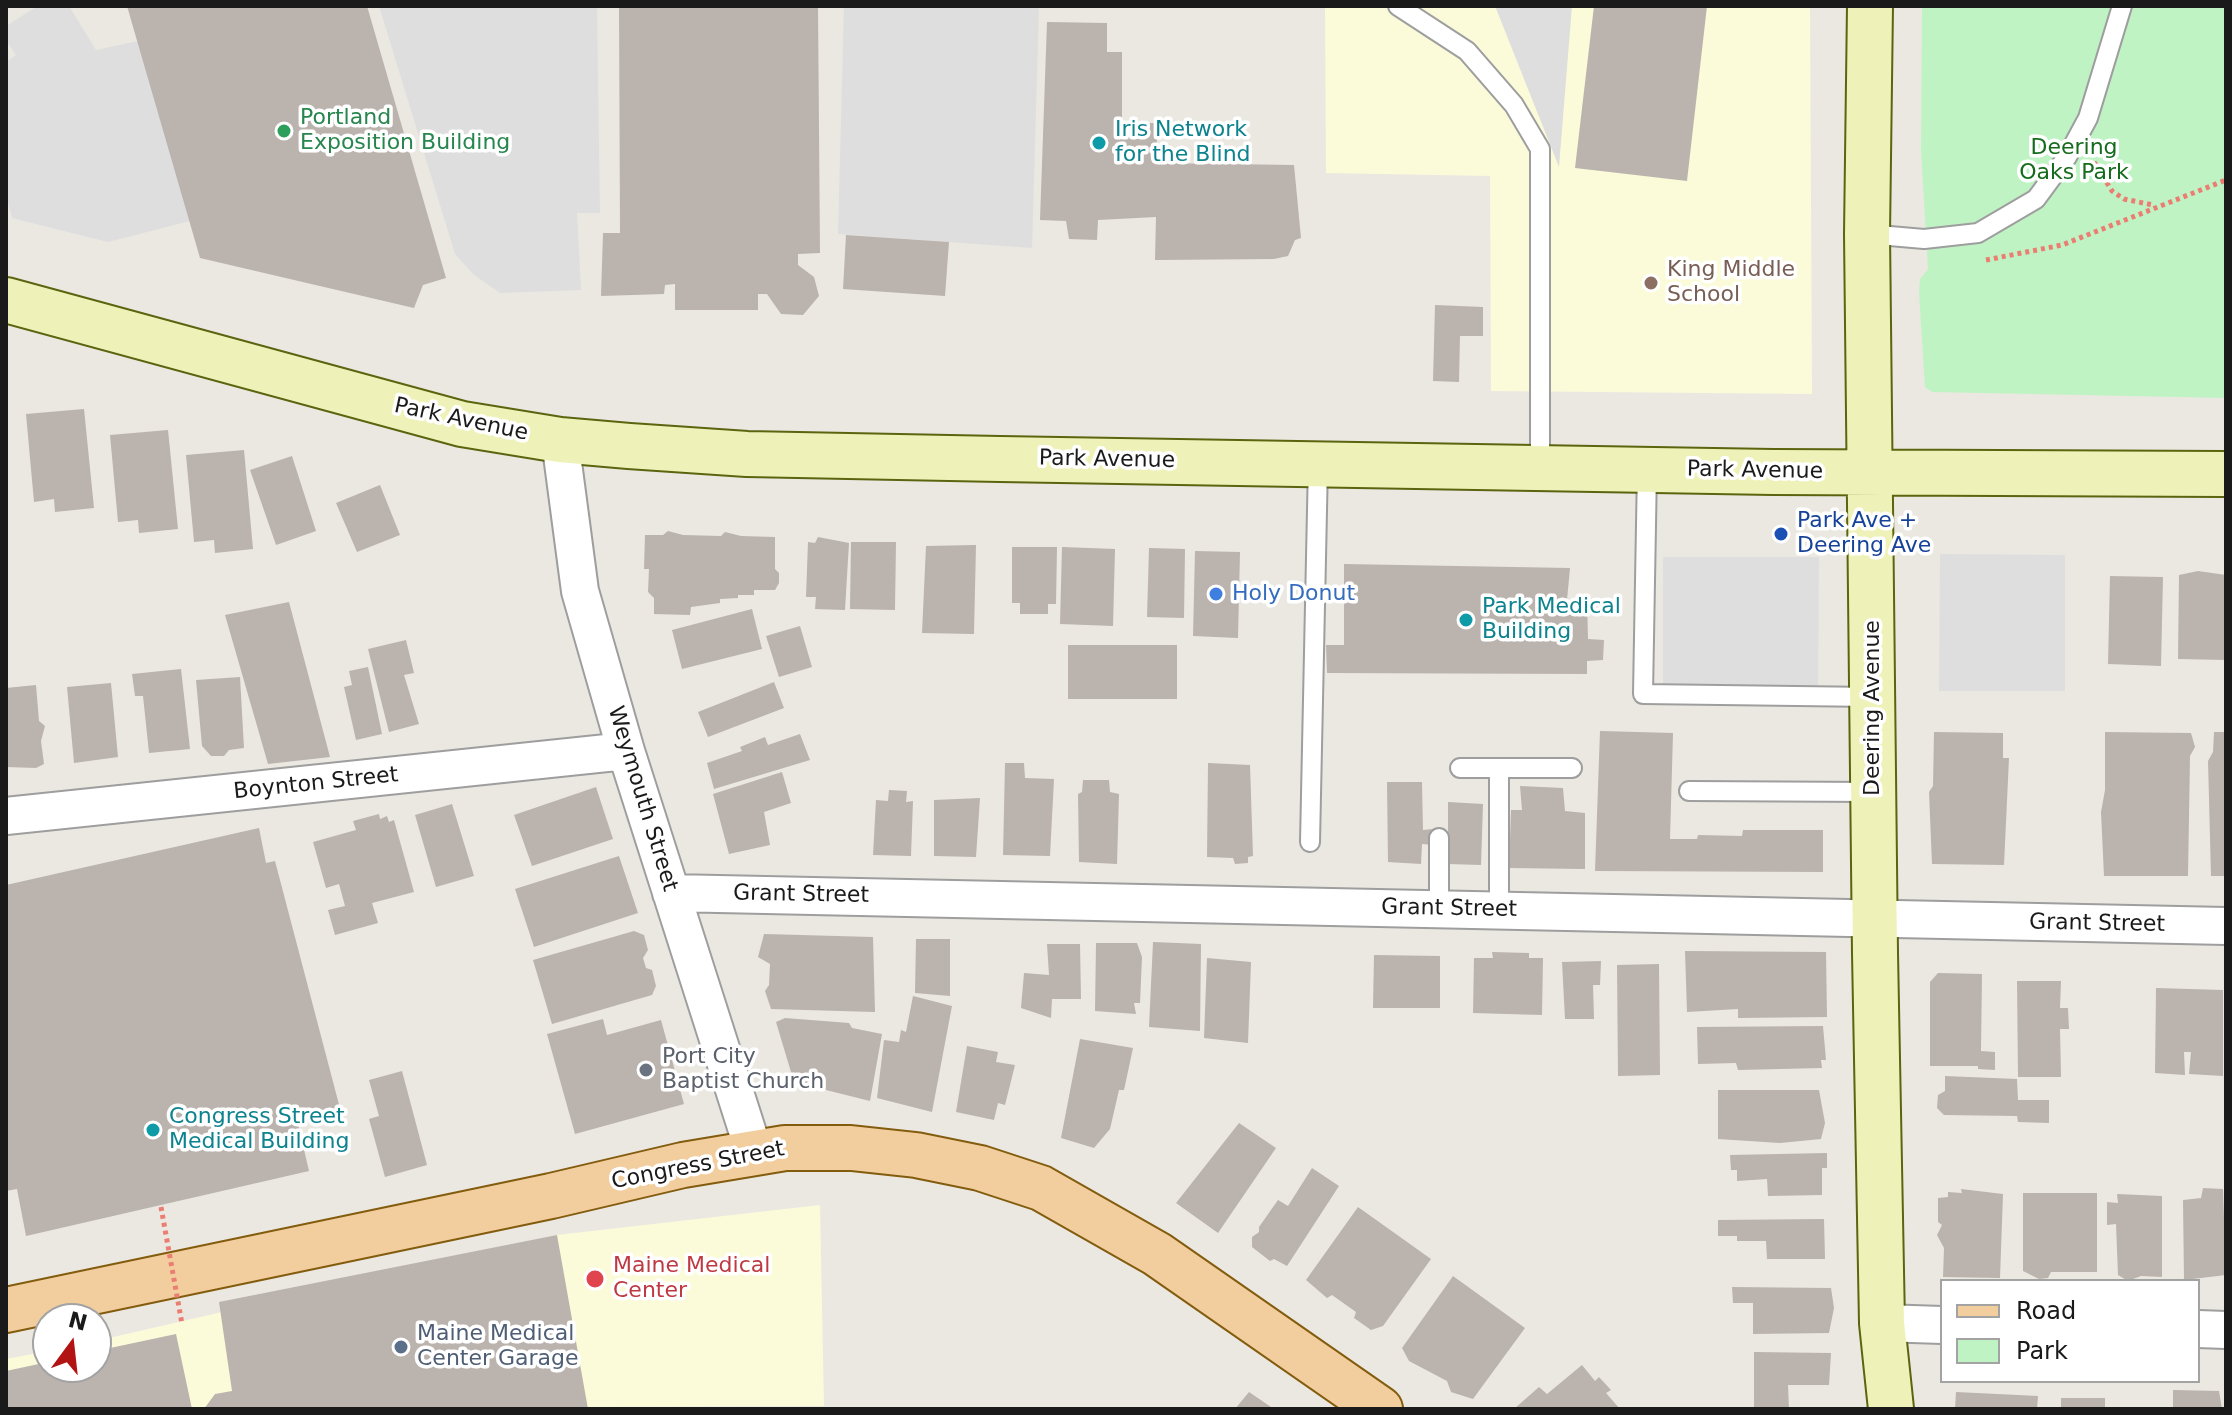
<!DOCTYPE html>
<style>
body{margin:0}
#map{position:relative;width:2232px;height:1415px;overflow:hidden;background:#ebe8e1;font-family:"DejaVu Sans",sans-serif}
canvas{display:block}
.frame{position:absolute;inset:0;border:8px solid #1a1a1a;pointer-events:none}
.legend{position:absolute;left:1940px;top:1279px;width:260px;height:104px;box-sizing:border-box;background:#fff;border:2px solid #a3a3a3;margin:0;padding:10px 14px;list-style:none;font-size:24px;color:#1a1a1a}
.legend li{display:flex;align-items:center;gap:16px;height:40px}
.legend b{width:40px;border:2px solid #a3a3a3}
.north{position:absolute;left:32px;top:1303px;width:80px;height:80px;box-sizing:border-box;background:#fff;border:2px solid #a3a3a3;border-radius:50%;rotate:15deg;font-size:22px;font-weight:700;line-height:32px;text-align:center;color:#1a1a1a}
.north::after{content:'';display:block;margin:auto;width:28px;height:36px;background:#b21313;clip-path:polygon(50% 0,100% 100%,50% 72%,0 100%)}
</style>
<div id="map">
<canvas width="2232" height="1415"></canvas>
<div class="frame"></div>
<ul class="legend">
<li><b style="height:10px;background:#f2ce9f"></b>Road</li>
<li><b style="height:22px;background:#c0f3c4"></b>Park</li>
</ul>
<div class="north">N</div>
</div>
<script>
const context = document.querySelector('canvas').getContext('2d');
context.lineJoin = 'round';
function fill(path, color) { context.fillStyle = color; context.fill(path, 'evenodd'); }
const shape = rows => new Path2D(rows.map(r => 'M' + r).join(''));
function strokePath(path, color, width, dash) { context.strokeStyle = color; context.lineWidth = width; context.lineCap = dash ? 'butt' : 'round'; context.setLineDash(dash || []); context.stroke(path); }
function write(font, color, halo, rows, align = 'center') {
  context.font = font + ' "DejaVu Sans",sans-serif'; context.lineWidth = 7; context.setLineDash([]); context.textBaseline = 'middle'; context.strokeStyle = halo; context.fillStyle = color; for (const [text, x, y, turn = 0] of rows) {
    context.save(); context.translate(x, y); context.rotate((+turn || 0) * Math.PI / 180); context.textAlign = isNaN(turn) ? turn : align; if (halo) context.strokeText(text, 0, 0); context.fillText(text, 0, 0); context.restore();
  }
}
fill(shape([
 [1325,6,1810,6,1812,394,1491,391,1490,176,1326,173],
 [820,1205,824,1406,6,1409,6,1359,48,1351,48,1367,96,1367,96,1341,557,1235]
]), '#fbfbda');
fill(shape([
 [1922,6,2226,6,2226,398,1932,392,1925,387,1919,293,1920,279,1928,269,1921,151]
]), '#c0f3c4');
fill(shape([
 [38,6,69,6,96,50,138,41,190,221,108,242,12,218,6,195,6,62,16,55,6,40,6,26],
 [379,6,597,6,600,213,577,213,581,290,500,293,473,274,455,254],
 [844,6,1039,6,1032,248,838,234],
 [1495,6,1572,6,1559,167],
 [1940,554,2065,555,2065,691,1939,691],
 [1663,557,1819,557,1818,690,1663,690]
]), '#dedede');
fill(shape([
 [127,6,367,6,446,278,423,285,414,308,200,258],
 [619,6,818,6,820,253,798,254,798,265,814,277,819,296,803,315,781,314,767,294,758,294,758,310,675,310,675,284,665,285,664,294,601,296,603,233,620,233],
 [1594,6,1707,6,1687,181,1575,168],
 [1047,22,1107,23,1107,52,1122,52,1122,123,1157,123,1157,163,1294,165,1301,238,1295,240,1288,256,1274,259,1155,260,1156,217,1098,220,1097,240,1069,239,1066,221,1040,220],
 [846,235,949,242,945,296,843,289],
 [1435,305,1483,307,1483,336,1460,336,1459,382,1433,381],
 [84,409,94,508,55,512,54,499,34,502,26,414],
 [168,430,178,529,139,533,138,520,118,522,110,435],
 [244,450,253,549,215,553,214,540,194,542,186,455],
 [292,456,316,531,276,545,250,470],
 [380,485,400,535,357,552,336,503],
 [668,531,683,535,721,536,725,532,741,536,775,537,775,569,779,573,779,583,775,590,754,590,754,595,738,595,738,598,720,599,720,603,691,607,690,615,654,614,654,598,648,592,649,569,644,569,645,535,663,535],
 [818,537,849,543,845,610,815,609,816,597,806,597,808,542,815,543],
 [851,542,896,542,895,610,850,609],
 [976,545,974,634,922,633,926,546],
 [1012,547,1057,547,1056,604,1048,604,1048,614,1020,614,1020,603,1012,603],
 [1062,547,1115,549,1113,626,1060,624],
 [1149,548,1185,549,1184,618,1147,617],
 [1195,551,1240,552,1238,638,1193,636],
 [1344,564,1570,568,1567,600,1587,600,1588,639,1604,640,1603,660,1587,661,1587,674,1327,673,1326,645,1344,645],
 [2198,571,2226,575,2226,660,2178,659,2179,575],
 [2110,576,2163,577,2161,666,2108,664],
 [289,602,330,757,268,764,225,615],
 [752,609,762,649,682,669,672,630],
 [800,626,812,667,779,677,766,636],
 [406,640,414,673,404,675,419,724,389,732,368,649],
 [1068,645,1177,645,1177,699,1068,699],
 [368,667,382,734,356,740,344,687,352,685,349,671],
 [181,669,190,749,149,753,143,696,135,696,132,674],
 [240,677,244,748,229,750,224,756,211,756,202,746,196,680],
 [774,682,784,708,708,737,698,712],
 [111,683,118,757,74,763,67,687],
 [36,685,39,721,45,726,41,741,44,764,36,768,6,767,6,688],
 [1600,731,1673,733,1670,839,1697,839,1698,835,1742,836,1743,830,1823,830,1823,872,1595,871],
 [1934,732,2003,733,2003,758,2009,758,2004,865,1932,864,1929,792,1933,786],
 [2105,732,2191,733,2195,747,2190,756,2188,876,2104,876,2101,812,2105,790],
 [2214,732,2226,732,2226,876,2211,876,2208,761,2213,752],
 [800,734,810,760,714,789,707,763,742,751,740,747,765,737,768,745],
 [1005,763,1024,763,1025,778,1054,779,1050,856,1003,855],
 [1208,763,1250,765,1253,856,1248,857,1248,863,1235,864,1233,858,1207,857],
 [782,772,791,803,764,812,770,845,729,854,713,794],
 [1083,780,1109,780,1110,792,1119,794,1117,864,1079,862,1078,794,1082,792],
 [1387,782,1422,782,1423,830,1433,829,1433,845,1422,844,1421,864,1388,862],
 [1520,786,1563,788,1565,811,1585,813,1585,869,1509,868,1511,810,1522,810],
 [596,787,613,839,532,866,514,815],
 [889,790,907,791,906,802,913,801,911,856,873,855,876,800,888,801],
 [980,798,976,857,934,856,934,800],
 [1448,802,1483,804,1481,865,1448,864],
 [452,804,474,876,436,887,415,815],
 [379,814,380,819,387,816,389,822,394,820,414,892,372,903,378,923,335,935,328,910,345,906,339,884,326,888,313,842,356,830,353,821],
 [259,828,266,863,275,861,342,1116,298,1124,309,1171,26,1236,17,1189,6,1191,6,885],
 [619,856,638,913,534,947,515,889],
 [634,931,644,935,648,950,643,958,646,968,652,970,656,986,652,995,552,1024,533,960],
 [764,934,873,937,875,1012,771,1009,765,991,769,985,770,964,758,957],
 [916,939,950,939,950,996,915,993],
 [1153,942,1201,944,1200,1031,1149,1027],
 [1096,943,1137,943,1142,957,1140,1003,1134,1003,1136,1014,1095,1011],
 [1047,944,1080,944,1081,999,1052,999,1051,1018,1021,1008,1024,973,1049,975],
 [1685,951,1826,952,1827,1017,1738,1018,1738,1009,1687,1012],
 [1492,952,1529,953,1529,958,1543,958,1542,1015,1473,1013,1474,958,1493,958],
 [1374,955,1440,956,1440,1008,1373,1008],
 [1207,958,1251,962,1248,1043,1204,1038],
 [1601,961,1600,985,1593,985,1594,1019,1565,1019,1562,962],
 [1659,964,1660,1075,1618,1076,1617,965],
 [1938,973,1982,974,1981,1051,1995,1052,1995,1070,1978,1069,1978,1066,1930,1066,1930,982],
 [2017,981,2061,981,2060,1008,2068,1008,2069,1029,2060,1029,2061,1077,2018,1077],
 [2156,988,2223,990,2223,1076,2189,1074,2191,1052,2184,1052,2185,1075,2155,1073],
 [913,996,952,1006,932,1112,877,1098,884,1040,899,1042,901,1030,906,1032],
 [785,1018,849,1023,852,1028,882,1034,870,1101,794,1082,776,1022],
 [603,1019,607,1035,661,1020,684,1104,575,1134,547,1034],
 [1823,1026,1826,1060,1821,1060,1822,1068,1738,1070,1736,1063,1698,1064,1697,1027],
 [1080,1039,1133,1048,1124,1090,1119,1090,1110,1129,1094,1148,1061,1138],
 [967,1046,998,1052,996,1062,1015,1065,1005,1105,998,1103,994,1120,956,1112],
 [402,1071,427,1165,385,1177,369,1119,379,1116,369,1080],
 [1945,1076,2017,1079,2018,1100,2049,1100,2049,1123,2018,1122,2017,1116,1944,1115,1937,1108,1938,1095,1945,1091],
 [1718,1090,1819,1090,1825,1123,1821,1139,1780,1143,1718,1139],
 [1239,1123,1276,1148,1218,1233,1176,1203],
 [1827,1153,1827,1168,1822,1168,1822,1195,1768,1196,1767,1179,1737,1181,1737,1170,1731,1170,1730,1155],
 [1312,1168,1339,1186,1287,1266,1274,1259,1270,1261,1252,1247,1252,1237,1259,1232,1259,1227,1278,1200,1288,1206],
 [2203,1188,2223,1189,2226,1275,2184,1280,2183,1200,2201,1198],
 [1961,1189,2003,1194,2000,1278,1943,1277,1944,1248,1937,1235,1942,1225,1938,1222,1938,1198,1948,1197,1948,1192,1962,1193],
 [2023,1193,2097,1193,2097,1272,2051,1272,2048,1278,2039,1279,2023,1271],
 [2117,1194,2162,1196,2162,1277,2141,1276,2128,1281,2118,1275,2116,1224,2107,1225,2107,1202,2118,1203],
 [1358,1207,1431,1259,1383,1326,1371,1330,1354,1318,1356,1312,1332,1295,1327,1298,1306,1280],
 [1824,1219,1825,1259,1767,1259,1766,1241,1737,1241,1737,1236,1718,1236,1718,1220],
 [557,1235,588,1409,204,1409,215,1394,232,1391,219,1302],
 [1453,1276,1525,1328,1473,1399,1451,1392,1447,1381,1409,1361,1402,1348],
 [1732,1287,1831,1288,1834,1308,1829,1333,1753,1334,1753,1303,1733,1303],
 [176,1334,192,1409,6,1409,6,1371,48,1362,48,1367,96,1367,96,1351],
 [1754,1352,1831,1353,1829,1385,1788,1385,1789,1409,1754,1408],
 [1582,1365,1595,1381,1599,1377,1611,1390,1606,1393,1620,1409,1514,1409,1539,1387,1547,1394],
 [2173,1390,2219,1391,2222,1409,2173,1409],
 [1249,1392,1274,1409,1235,1409],
 [1956,1392,2038,1396,2037,1409,1955,1409],
 [2061,1398,2105,1398,2105,1409,2061,1409]
]), '#bbb3ae');
const lane = shape([
 [1398,6,1467,51,1514,105,1540,149,1540,467],
 [1867,234,1924,239,1978,233,2036,199,2067,157,2088,118,2122,6],
 [1647,469,1643,694,1873,697],
 [1460,768,1572,768],
 [1689,791,1874,792],
 [1310,842,1318,463],
 [1439,909,1439,838],
 [1499,910,1499,768]
]);
const street = shape([
 [560,440,580,591,626,751,754,1152],
 [6,816,626,751],
 [671,893,2226,926],
 [1882,1323,1942,1325],
 [2198,1329,2226,1330]
]);
const secondary = shape([
 [1870,6,1867,234,1875,953,1882,1323,1891,1409],
 [6,300,462,424,560,440,629,446,747,454,1000,459,1773,472,2226,474]
]);
const primary = shape([
 [6,1310,551,1196,683,1165,785,1148,851,1148,916,1155,980,1168,1041,1188,1157,1254,1380,1409]
]);
strokePath(lane, '#9e9e9e', 22);
strokePath(street, '#9e9e9e', 40);
strokePath(secondary, '#5b640f', 48);
strokePath(primary, '#835c0e', 48);
strokePath(shape([
 [2094,162,2112,191,2124,199,2153,205],
 [1986,260,2062,245,2226,180]
]), '#eb7e72', 5, [4, 4]);
strokePath(lane, '#fff', 18);
strokePath(street, '#fff', 36);
strokePath(secondary, '#eff2b8', 44);
strokePath(primary, '#f2ce9f', 44);
strokePath(shape([
 [161,1207,182,1324]
]), '#eb7e72', 5, [4, 4]);
for (const [x, y, r, color] of [
 [284,131,8,"#2e9e5b"],
 [1099,143,8,"#0f9aa8"],
 [1651,283,8,"#8d6e63"],
 [1781,534,8,"#1a4fb4"],
 [1216,594,8,"#3f7fe0"],
 [1466,620,8,"#0f9aa8"],
 [646,1070,8,"#6b7280"],
 [153,1130,8,"#0f9aa8"],
 [595,1279,10,"#e0444e"],
 [401,1347,8,"#5c6f8a"]
]) { const dot = new Path2D(); dot.arc(x, y, r, 0, 2 * Math.PI); context.fillStyle = color; context.fill(dot); strokePath(dot, '#fff', 3); }
write('22px', '#27864d', '#fff', [
 ["Portland",300,118],
 ["Exposition Building",300,143]
], 'left');
write('22px', '#0d838f', '#fff', [
 ["Iris Network",1115,130],
 ["for the Blind",1115,155],
 ["Park Medical",1482,607],
 ["Building",1482,632],
 ["Congress Street",169,1117],
 ["Medical Building",169,1142]
], 'left');
write('22px', '#156c1c', '#fff', [
 ["Deering",2074,148],
 ["Oaks Park",2074,173]
]);
write('22px', '#785e54', '#fff', [
 ["King Middle",1667,270],
 ["School",1667,295]
], 'left');
write('22px', '#1a1a1a', '#fff', [
 ["Park Avenue",461,420,12],
 ["Park Avenue",1107,460,1],
 ["Park Avenue",1755,471,1],
 ["Deering Avenue",1873,708,-90],
 ["Boynton Street",316,784,-6],
 ["Weymouth Street",642,799,73],
 ["Grant Street",801,895,1],
 ["Grant Street",1449,909,1],
 ["Grant Street",2097,924,1],
 ["Congress Street",698,1166,-11]
]);
write('22px', '#164399', '#fff', [
 ["Park Ave +",1797,521],
 ["Deering Ave",1797,546]
], 'left');
write('22px', '#366cbe', '#fff', [
 ["Holy Donut",1232,594]
], 'left');
write('22px', '#5b616d', '#fff', [
 ["Port City",662,1057],
 ["Baptist Church",662,1082]
], 'left');
write('22px', '#be3a42', '#fff', [
 ["Maine Medical",613,1266],
 ["Center",613,1291]
], 'left');
write('22px', '#4e5e75', '#fff', [
 ["Maine Medical",417,1334],
 ["Center Garage",417,1359]
], 'left');
</script>
